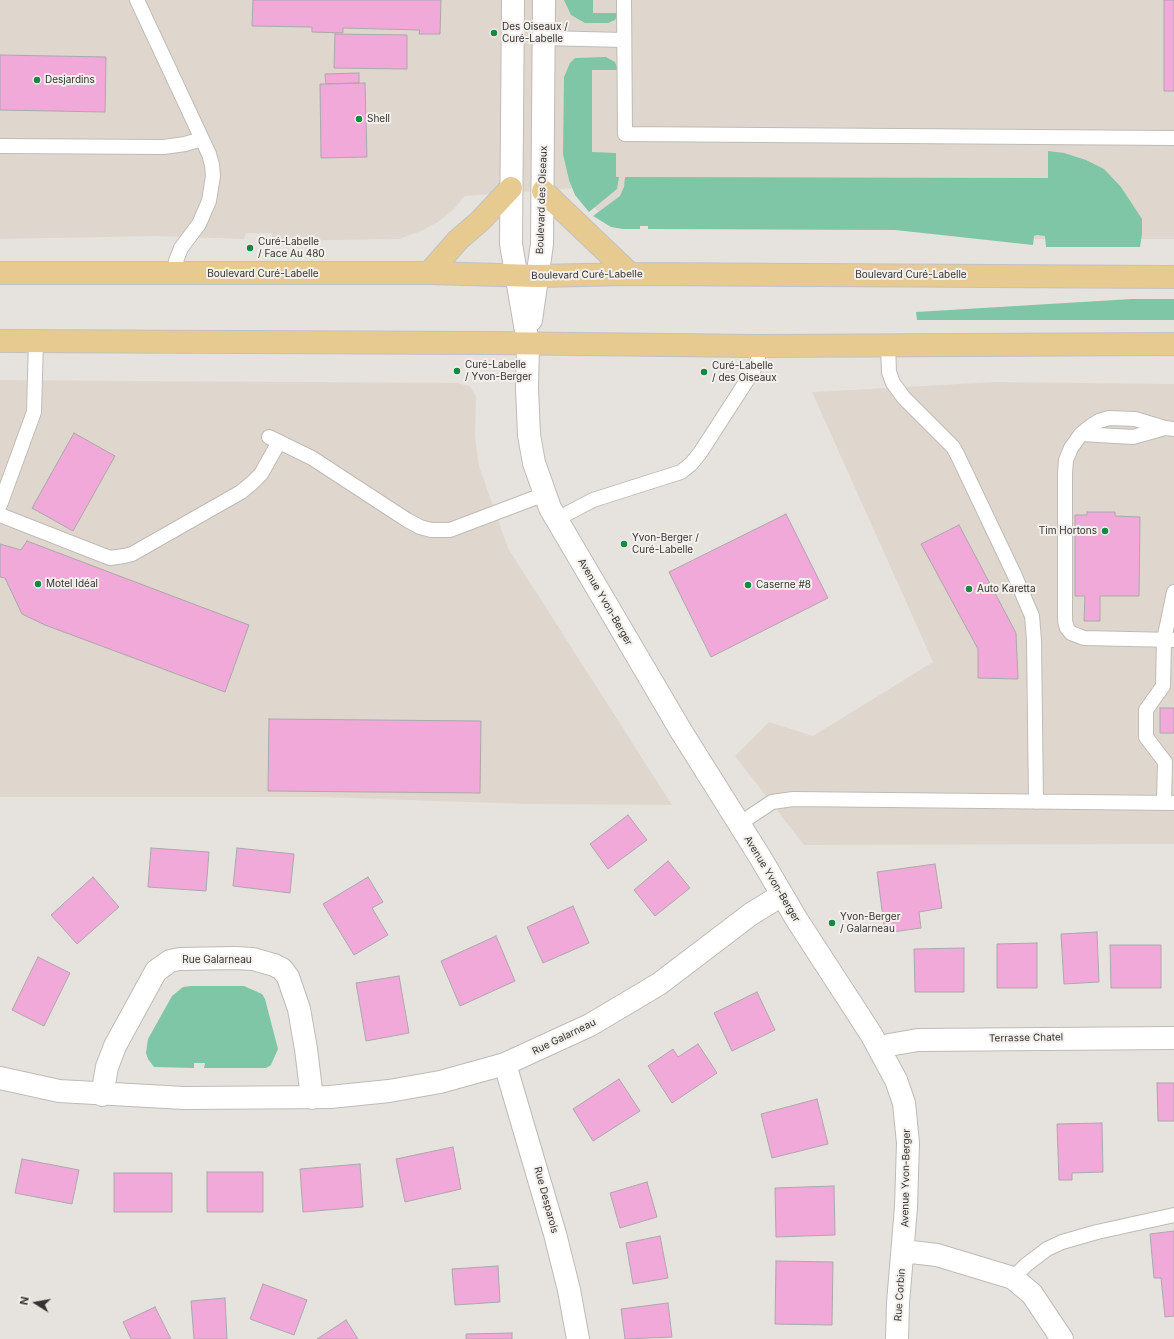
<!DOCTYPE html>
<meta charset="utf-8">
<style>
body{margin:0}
#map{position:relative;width:1174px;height:1339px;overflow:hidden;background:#e6e3df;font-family:Inter,sans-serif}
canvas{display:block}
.north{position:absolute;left:16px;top:1283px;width:40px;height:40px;-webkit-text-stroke:3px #f3f0ec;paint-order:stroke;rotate:281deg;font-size:11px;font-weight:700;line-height:16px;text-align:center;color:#343332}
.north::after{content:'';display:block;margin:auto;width:14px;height:18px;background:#343332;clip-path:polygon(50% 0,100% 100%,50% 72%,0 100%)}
</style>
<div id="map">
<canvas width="1174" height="1339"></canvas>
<div class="north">N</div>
</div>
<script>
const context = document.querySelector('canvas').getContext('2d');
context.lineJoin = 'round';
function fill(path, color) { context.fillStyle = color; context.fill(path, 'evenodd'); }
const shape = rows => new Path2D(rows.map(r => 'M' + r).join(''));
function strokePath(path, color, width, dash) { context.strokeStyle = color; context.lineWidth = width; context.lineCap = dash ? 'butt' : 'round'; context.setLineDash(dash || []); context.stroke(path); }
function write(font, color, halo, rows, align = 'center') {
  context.font = font + ' Inter,sans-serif'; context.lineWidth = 4; context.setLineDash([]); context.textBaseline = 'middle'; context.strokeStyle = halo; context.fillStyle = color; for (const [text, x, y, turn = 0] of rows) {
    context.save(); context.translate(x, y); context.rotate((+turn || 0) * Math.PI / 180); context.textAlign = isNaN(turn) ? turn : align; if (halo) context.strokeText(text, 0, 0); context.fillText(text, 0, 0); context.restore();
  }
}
fill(shape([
 [0,0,1174,0,1174,239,1027,239,881,225,604,218,577,188,465,196,453,210,438,222,421,231,399,239,274,241,271,233,246,233,244,239,156,236,0,239],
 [0,380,457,383,470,386,476,397,475,436,479,466,508,548,672,805,523,804,324,797,0,797],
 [995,382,1174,384,1174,844,804,845,735,756,769,722,813,736,933,662,812,392]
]), '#dfd7cd');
fill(shape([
 [564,0,593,0,593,13,619,13,615,20,608,23,585,23,571,15],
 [606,57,615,62,618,70,592,70,592,152,616,153,616,177,619,177,617,189,589,212,575,195,569,180,563,154,564,77,570,63,575,58],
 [1048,151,1064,153,1086,160,1104,169,1121,187,1142,219,1142,234,1140,247,1046,247,1045,236,1037,235,1034,236,1033,245,895,230,648,229,648,226,640,226,640,229,623,229,611,227,593,216,620,196,624,187,625,177,1048,178],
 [1132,299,1174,299,1174,320,917,320,916,312],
 [191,986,244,986,262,994,265,999,278,1049,271,1065,266,1068,204,1068,205,1063,194,1063,194,1068,154,1067,148,1059,146,1053,148,1039,172,996,183,987]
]), '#7fc6a6');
const building = shape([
 [253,0,441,0,440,34,419,34,420,30,343,28,343,33,312,32,312,27,252,26,253,0],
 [1164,0,1174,0,1174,91,1164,91,1164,0],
 [335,34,407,35,407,69,334,68,335,34],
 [0,55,106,57,105,112,0,110,0,55],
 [359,73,359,83,326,84,325,74,359,73],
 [365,83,367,157,321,158,320,84,365,83],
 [74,433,115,456,73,531,32,508,74,433],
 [1087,512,1115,512,1115,516,1140,517,1139,596,1100,596,1100,621,1084,621,1085,596,1075,596,1075,515,1087,515,1087,512],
 [786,514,828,598,711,657,669,572,786,514],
 [959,525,1016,633,1018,679,978,678,978,649,921,544,959,525],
 [27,541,249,625,225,692,45,625,22,614,5,578,0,577,0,544,21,550,27,541],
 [1160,708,1174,708,1174,733,1160,733,1160,708],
 [269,719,481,721,480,793,268,791,269,719],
 [628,815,647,840,608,869,590,844,628,815],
 [151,848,209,852,206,891,148,887,151,848],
 [237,848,294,854,290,893,233,886,237,848],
 [668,861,690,888,655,916,634,890,668,861],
 [935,864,942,908,919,912,921,928,885,933,877,872,935,864],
 [93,877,119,907,77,944,51,915,93,877],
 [368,877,383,902,372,908,388,935,354,955,323,904,368,877],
 [573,906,589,943,543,963,527,927,573,906],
 [1097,932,1099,982,1064,984,1061,934,1097,932],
 [496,936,515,981,460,1006,441,961,496,936],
 [1037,943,1037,988,997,988,997,944,1037,943],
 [1110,945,1161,945,1161,988,1111,988,1110,945],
 [964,948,964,992,915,992,914,949,964,948],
 [38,957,70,973,44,1026,12,1010,38,957],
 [399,976,409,1033,366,1041,356,983,399,976],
 [757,992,775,1030,732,1051,714,1013,757,992],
 [698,1044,717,1073,672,1103,648,1066,673,1049,678,1057,698,1044],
 [619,1079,640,1111,593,1141,573,1109,619,1079],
 [1157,1083,1174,1083,1174,1121,1158,1121,1157,1083],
 [817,1099,828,1144,772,1158,761,1114,817,1099],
 [1102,1123,1103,1172,1072,1173,1072,1180,1059,1180,1057,1124,1102,1123],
 [453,1147,461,1189,405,1202,396,1159,453,1147],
 [22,1159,79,1170,72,1204,15,1193,22,1159],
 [360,1164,363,1207,303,1212,300,1169,360,1164],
 [207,1172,263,1172,263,1212,207,1212,207,1172],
 [114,1173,172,1173,172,1212,114,1212,114,1173],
 [647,1182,657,1217,620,1228,610,1193,647,1182],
 [834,1186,835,1235,776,1237,775,1188,834,1186],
 [1174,1231,1174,1316,1165,1317,1161,1278,1154,1278,1150,1234,1174,1231],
 [660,1236,668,1278,633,1284,626,1243,660,1236],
 [776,1261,833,1262,832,1325,775,1324,776,1261],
 [498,1266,500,1302,455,1305,452,1269,498,1266],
 [263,1284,307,1300,294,1335,250,1319,263,1284],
 [225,1298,227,1339,194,1339,191,1301,225,1298],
 [668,1303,672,1337,625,1339,621,1309,668,1303],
 [155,1307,171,1339,131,1339,123,1322,155,1307],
 [346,1320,358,1339,317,1339,346,1320],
 [512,1333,512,1339,466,1339,466,1334,512,1333]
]);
fill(building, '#f0a9d9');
strokePath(building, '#aca8ab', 1);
const service = shape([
 [137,0,209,154,212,165,213,176,209,201,199,224,181,248,176,261,174,274],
 [624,0,625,134,1174,138],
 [544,38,624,40],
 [0,146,164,147,185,144,202,139],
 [888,344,889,372,893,383,904,398,953,447,957,454,1014,574,1032,616,1034,640,1036,802],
 [1174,429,1165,428,1135,419,1109,418,1099,421,1091,426,1081,434,1071,448,1066,460,1065,473,1065,621,1067,628,1071,633,1084,638,1174,640],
 [1081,434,1133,437,1165,428],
 [269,437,312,458,407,520,420,527,431,530,450,530,545,494],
 [0,505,34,412,36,341],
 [0,515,110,558,124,556,132,554,241,492,252,483,261,474,279,442],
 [557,519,593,500,681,472,691,464,700,453,753,371,758,360,758,346],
 [1164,803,1165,762,1146,737,1146,710,1163,686,1164,640,1174,592],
 [739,824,772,802,793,799,1174,803],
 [1013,1278,1026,1265,1047,1249,1062,1242,1097,1232,1174,1215]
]);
const minor = shape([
 [528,343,527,388,529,435,534,463,550,508,681,731,760,857,797,920,871,1034,896,1080,904,1103,908,1143,906,1207,898,1303,897,1339],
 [880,1049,889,1045,918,1040,1174,1038],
 [505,1064,555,1234,569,1290,578,1339],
 [0,1078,59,1091,184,1098,330,1097,389,1091,440,1082,505,1064,590,1025,659,984,751,914,782,895],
 [102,1095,107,1067,115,1046,156,971,170,961,180,959,235,958,253,959,274,965,282,969,288,977,299,1009,306,1049,312,1098],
 [903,1251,937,1255,1013,1278,1032,1294,1062,1339]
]);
const tertiary = shape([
 [513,0,511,244,528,343],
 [531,320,542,244,544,0]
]);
const primary = shape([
 [543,191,630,274],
 [0,273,429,273,537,276,630,274,1174,277],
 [429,273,458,240,480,221,511,188],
 [0,341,489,343,758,346,1174,344]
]);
strokePath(service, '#bebbb7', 16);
strokePath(minor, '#bebbb7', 24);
strokePath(tertiary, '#bebbb7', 24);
strokePath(primary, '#c2c2c2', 24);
strokePath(service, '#fff', 14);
strokePath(minor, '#fff', 22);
strokePath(tertiary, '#fff', 22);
strokePath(primary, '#e7ca8f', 22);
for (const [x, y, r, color] of [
 [494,33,4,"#138943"],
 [37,80,4,"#138943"],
 [359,119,4,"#138943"],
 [250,248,4,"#138943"],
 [457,371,4,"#138943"],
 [704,372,4,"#138943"],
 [1105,531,4,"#138943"],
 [624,544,4,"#138943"],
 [38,584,4,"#138943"],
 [748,585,4,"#138943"],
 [969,589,4,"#138943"],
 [832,923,4,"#138943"]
]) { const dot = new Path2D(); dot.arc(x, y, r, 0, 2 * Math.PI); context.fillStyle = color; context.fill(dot); strokePath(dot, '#f3f0ec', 1.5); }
write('10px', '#343332', '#f3f0ec', [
 ["Des Oiseaux /",502,27],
 ["Curé-Labelle",502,39],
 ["Desjardins",45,80],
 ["Shell",367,119],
 ["Curé-Labelle",258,242],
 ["/ Face Au 480",258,254],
 ["Curé-Labelle",465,365],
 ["/ Yvon-Berger",465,377],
 ["Curé-Labelle",712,366],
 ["/ des Oiseaux",712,378],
 ["Tim Hortons",1097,531,"right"],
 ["Yvon-Berger /",632,538],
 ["Curé-Labelle",632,550],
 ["Motel Idéal",46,584],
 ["Caserne #8",756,585],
 ["Auto Karetta",977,589],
 ["Yvon-Berger",840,917],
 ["/ Galarneau",840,929]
], 'left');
write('10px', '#343332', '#f3f0ec', [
 ["Boulevard des Oiseaux",542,200,-88],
 ["Boulevard Curé-Labelle",263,274],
 ["Boulevard Curé-Labelle",587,275,-1],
 ["Boulevard Curé-Labelle",911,275],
 ["Avenue Yvon-Berger",605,602,60],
 ["Avenue Yvon-Berger",772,879,59],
 ["Rue Galarneau",217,960],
 ["Rue Galarneau",564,1037,-26],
 ["Terrasse Chatel",1026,1038,-1],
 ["Avenue Yvon-Berger",906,1178,-89],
 ["Rue Desparois",546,1200,75],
 ["Rue Corbin",900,1295,-86]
]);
</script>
